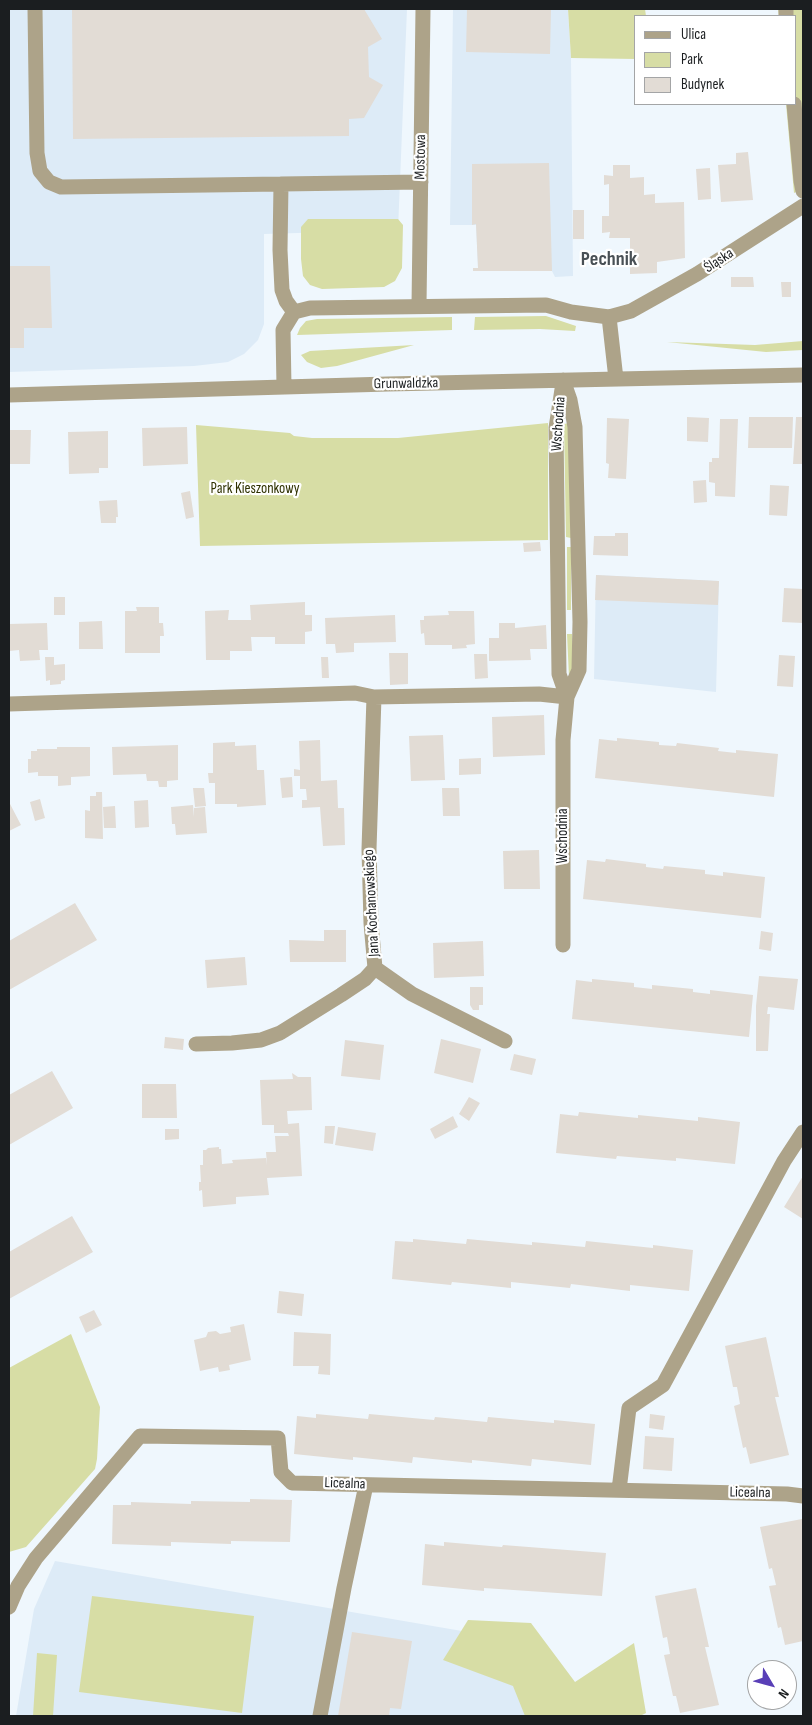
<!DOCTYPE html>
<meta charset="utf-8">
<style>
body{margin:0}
#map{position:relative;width:812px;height:1725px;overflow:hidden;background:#eff7fd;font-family:"Sofia Sans Condensed",sans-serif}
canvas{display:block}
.frame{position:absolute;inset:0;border:10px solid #1b1e20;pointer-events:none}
.legend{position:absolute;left:634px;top:15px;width:162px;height:90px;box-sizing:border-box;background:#fff;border:1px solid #a4a5a6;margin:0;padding:6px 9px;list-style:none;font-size:15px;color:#1b1e20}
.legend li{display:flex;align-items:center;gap:10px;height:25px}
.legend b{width:25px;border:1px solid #a4a5a6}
.north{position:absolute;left:747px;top:1660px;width:50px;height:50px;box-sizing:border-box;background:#fff;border:1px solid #a4a5a6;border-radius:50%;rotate:127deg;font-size:14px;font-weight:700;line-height:20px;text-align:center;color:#1b1e20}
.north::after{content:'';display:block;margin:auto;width:18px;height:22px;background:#593fb7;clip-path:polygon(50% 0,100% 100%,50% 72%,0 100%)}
</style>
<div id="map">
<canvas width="812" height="1725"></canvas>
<div class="frame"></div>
<ul class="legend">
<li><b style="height:6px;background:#ada389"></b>Ulica</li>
<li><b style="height:14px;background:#d7dda5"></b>Park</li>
<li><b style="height:14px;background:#e2dcd5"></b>Budynek</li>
</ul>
<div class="north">N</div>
</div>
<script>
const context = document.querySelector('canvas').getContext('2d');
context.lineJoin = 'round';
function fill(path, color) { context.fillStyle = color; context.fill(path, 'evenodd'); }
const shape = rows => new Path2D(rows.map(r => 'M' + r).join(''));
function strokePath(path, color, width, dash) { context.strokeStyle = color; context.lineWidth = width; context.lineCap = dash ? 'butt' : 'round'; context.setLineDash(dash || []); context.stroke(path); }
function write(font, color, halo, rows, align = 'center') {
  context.font = font + ' "Sofia Sans Condensed",sans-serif'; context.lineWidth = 4.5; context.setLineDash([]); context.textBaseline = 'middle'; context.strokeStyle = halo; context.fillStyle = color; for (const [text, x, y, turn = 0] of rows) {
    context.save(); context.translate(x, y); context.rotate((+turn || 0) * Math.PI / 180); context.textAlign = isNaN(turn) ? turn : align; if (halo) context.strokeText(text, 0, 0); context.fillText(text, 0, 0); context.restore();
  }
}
fill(shape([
 [9,9,407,9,398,230,264,234,264,324,258,340,244,354,228,362,194,366,9,372],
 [453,9,568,9,571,58,573,276,555,277,552,271,473,271,473,268,478,268,476,225,450,225],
 [596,575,719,581,716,692,594,679],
 [55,1561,520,1641,567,1716,16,1716,34,1609]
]), '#ddebf7');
fill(shape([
 [568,9,645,9,646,16,636,16,636,59,571,58],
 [778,9,803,9,803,188,794,193,786,104,796,104,796,16,779,16],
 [308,219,398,219,403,225,402,268,395,281,384,287,322,289,310,285,303,276,301,259,301,227],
 [546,316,576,326,575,331,540,329,474,330,475,317],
 [452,317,452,330,297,335,300,328,306,321,317,319],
 [803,341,803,350,766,352,667,342,755,345],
 [414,345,337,366,321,368,307,362,301,355,310,351],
 [548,423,548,540,200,546,196,425,290,433,294,436,312,438,398,438],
 [569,423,571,538,566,537,564,424],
 [567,547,571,547,571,610,567,610],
 [567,634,572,634,573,676,569,677],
 [71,1334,100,1407,97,1459,95,1469,26,1547,9,1552,9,1368],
 [92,1596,254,1616,242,1713,79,1692],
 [468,1620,531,1623,575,1682,634,1643,646,1713,640,1716,525,1716,513,1686,443,1660],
 [37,1653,57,1655,53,1716,33,1716]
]), '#d7dda5');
fill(shape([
 [72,9,364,9,382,39,368,47,369,77,383,85,364,118,349,119,349,136,73,139],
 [467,9,551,9,550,54,466,52],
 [748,152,753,200,721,202,718,165,736,164,736,153],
 [549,163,552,271,473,271,473,268,478,268,476,224,472,225,472,164],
 [613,165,630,165,630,178,644,177,644,195,655,194,655,203,684,202,685,258,657,262,657,273,630,274,630,238,609,238,610,232,602,233,602,216,609,216,609,184,604,185,604,175,613,176],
 [710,168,711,199,698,200,696,169],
 [573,210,584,210,584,239,573,239],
 [9,266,50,266,52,328,24,328,24,348,9,348],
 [731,277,753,277,754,287,731,287],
 [781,282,791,282,791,297,782,297],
 [687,417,709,418,708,442,687,441],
 [749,417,793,417,792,448,748,448],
 [796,417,803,417,803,464,793,464],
 [607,418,629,419,626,479,608,478,609,464,606,463],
 [720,419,738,419,735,497,715,496,715,483,709,482,709,462,712,462,712,458,719,458],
 [187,427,188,464,143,466,142,428],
 [9,430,31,430,30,464,9,464],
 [108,431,108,468,99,468,99,473,69,474,68,432],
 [706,480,707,502,694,503,693,481],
 [770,485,789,486,787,516,769,515],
 [190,491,194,517,186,519,181,493],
 [117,500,118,517,116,517,116,523,101,523,99,501],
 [615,533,628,533,628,556,593,555,594,536,615,536],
 [540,542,541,551,524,552,523,543],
 [596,575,719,581,718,605,595,600],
 [784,588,803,589,803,623,782,622],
 [54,597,65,597,65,615,54,615],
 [305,602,305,615,312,615,312,631,305,632,305,644,275,644,275,637,251,637,252,651,230,651,230,660,206,660,205,611,229,610,228,620,251,620,250,605],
 [136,607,159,607,159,623,163,623,164,636,160,636,160,653,125,653,125,611,137,611],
 [448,611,474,611,475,644,466,645,467,648,452,649,452,645,425,645,424,633,421,634,420,620,424,620,424,616,449,615],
 [395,615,396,642,354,643,354,652,336,653,335,644,326,644,325,618],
 [102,621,103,649,79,649,79,622],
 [47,623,48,650,39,650,40,660,20,661,19,650,9,651,9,624],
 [499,623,515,623,515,628,546,625,547,649,530,649,531,660,489,661,489,638,499,638],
 [389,653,408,653,408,684,390,685],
 [474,654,487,654,488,678,475,679],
 [779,655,795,656,793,687,777,686],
 [45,657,54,657,54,665,65,664,65,680,61,681,61,684,50,685,50,680,46,681],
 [321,657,328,657,329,678,322,678],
 [544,715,545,755,493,757,492,717],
 [443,735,445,780,411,781,409,736],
 [617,738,659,742,659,745,676,746,677,743,719,748,718,751,736,753,736,750,778,754,774,797,595,778,599,739,617,741],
 [320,740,321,781,337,780,338,808,344,808,345,845,323,846,320,807,302,808,302,800,307,800,306,789,300,789,300,776,294,776,294,769,300,770,299,741],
 [235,742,235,746,256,745,257,770,264,770,266,805,237,807,237,804,215,804,215,783,209,783,208,773,213,773,213,743],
 [178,745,178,780,167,781,167,787,159,787,158,781,147,781,146,774,113,775,112,747],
 [57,747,90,747,90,776,71,777,71,785,58,786,58,776,38,776,38,772,28,773,28,759,31,759,31,751,37,751,37,749,57,749],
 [481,758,481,774,459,775,459,759],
 [292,777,293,797,282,798,280,778],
 [193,788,204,788,206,806,195,807],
 [442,788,459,788,460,816,443,816],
 [96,792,102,792,103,839,85,838,85,810,90,811,90,796,96,796],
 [40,799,45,818,35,821,30,802],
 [148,800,149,827,135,828,134,801],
 [9,802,21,825,9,831],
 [193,805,194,817,194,808,205,807,207,833,176,835,175,824,172,824,171,807],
 [115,806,116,828,104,828,103,807],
 [539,850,540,889,504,889,503,851],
 [606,859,646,864,646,867,663,869,664,866,705,870,705,874,723,876,723,872,765,877,761,918,583,899,587,860,605,862],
 [75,903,97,940,9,990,9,941],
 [324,930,346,930,346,962,290,962,289,940,324,941],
 [761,931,773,933,771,951,759,949],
 [483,941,484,976,434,978,433,943],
 [245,957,247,985,207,988,205,960],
 [759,976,798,979,794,1010,768,1007,767,1014,770,1014,768,1051,756,1051,756,1006],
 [592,979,634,983,634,987,652,989,652,985,693,989,693,992,710,994,710,990,753,995,749,1037,572,1019,576,980,592,982],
 [470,987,483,987,483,1005,479,1005,479,1010,473,1010,470,1005],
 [165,1037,184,1039,183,1050,164,1048],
 [441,1039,481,1049,473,1083,434,1073],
 [345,1040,384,1045,380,1080,341,1076],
 [514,1054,536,1059,532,1075,510,1070],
 [52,1071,73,1108,9,1145,9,1095],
 [292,1073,298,1077,311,1077,312,1110,287,1111,288,1124,299,1123,302,1176,267,1178,269,1195,236,1197,236,1204,203,1207,202,1190,199,1191,199,1182,201,1182,200,1165,203,1165,203,1150,206,1150,208,1148,219,1147,219,1149,221,1149,222,1164,233,1163,232,1160,266,1158,267,1165,266,1152,276,1152,275,1136,289,1136,288,1133,274,1133,274,1125,262,1125,260,1080,293,1079],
 [142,1084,176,1084,177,1118,142,1118],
 [469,1097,480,1103,469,1121,459,1114],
 [579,1112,638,1118,638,1115,698,1121,698,1117,740,1122,735,1164,676,1158,676,1161,617,1156,616,1159,556,1153,560,1114,578,1116],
 [453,1116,458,1127,435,1139,430,1129],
 [325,1126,335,1126,333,1144,324,1143],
 [338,1127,376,1133,373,1151,335,1145],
 [165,1129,179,1129,179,1139,165,1140],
 [803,1176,803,1219,784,1207],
 [72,1216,93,1252,9,1299,9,1252],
 [413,1239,466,1244,467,1239,532,1245,532,1242,585,1247,586,1241,653,1248,653,1245,693,1250,689,1291,630,1285,630,1291,571,1284,570,1288,511,1282,511,1288,452,1282,451,1285,392,1279,395,1241,413,1242],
 [279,1291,304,1294,302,1316,277,1313],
 [94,1310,102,1325,86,1333,79,1317],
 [244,1324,251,1360,229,1365,230,1370,219,1372,218,1367,200,1371,194,1340,206,1337,208,1332,216,1331,220,1334,231,1332,230,1327],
 [294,1332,331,1334,330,1375,318,1374,319,1366,293,1366],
 [766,1337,779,1397,775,1397,789,1455,750,1464,746,1447,743,1448,734,1406,740,1404,737,1387,733,1387,725,1346],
 [316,1414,368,1419,369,1414,434,1420,435,1417,487,1422,488,1417,554,1423,554,1420,595,1424,591,1465,532,1459,531,1466,472,1460,472,1463,413,1457,412,1463,353,1457,353,1460,294,1454,297,1416,316,1418],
 [650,1414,665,1416,663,1430,649,1428],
 [645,1436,674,1438,672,1471,643,1469],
 [250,1499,292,1500,290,1542,231,1541,231,1544,171,1542,171,1546,112,1544,113,1505,131,1505,131,1502,191,1504,191,1501,250,1502],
 [802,1519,803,1527,803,1641,785,1645,781,1627,778,1628,769,1586,776,1585,772,1568,769,1569,760,1527],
 [444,1542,502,1547,503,1545,606,1553,602,1596,484,1588,484,1591,422,1585,425,1544,444,1546],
 [696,1588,709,1647,705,1647,719,1705,680,1713,676,1696,673,1696,664,1655,670,1654,667,1637,663,1638,655,1596],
 [352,1632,412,1641,401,1709,390,1708,389,1716,338,1716]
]), '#e2dcd5');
strokePath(shape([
 [35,9,37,153,40,171,49,182,61,187,281,184],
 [786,9,786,16],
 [794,104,801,181,803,191],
 [419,305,423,9],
 [294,312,286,301,282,290,280,250,281,184,421,182],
 [609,317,616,379],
 [563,383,556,428,559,674,567,697],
 [284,387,283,330,294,312,310,308,546,305,571,312,609,317,631,311,697,274,803,206],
 [9,395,388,384,803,375],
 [9,704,355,693,374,697,539,694,567,697],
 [563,945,563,740,567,697,579,670,580,622,575,427,570,400,563,380],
 [375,968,412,994,505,1041],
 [196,1044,232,1043,261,1040,280,1033,341,995,365,979,375,968,371,923,369,849,374,697],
 [619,1490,629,1408,663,1385,784,1161,803,1132],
 [9,1607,18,1586,36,1558,140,1436,278,1438,281,1472,292,1483,787,1494,803,1496],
 [320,1716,344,1588,366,1485]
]), '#ada389', 15);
write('15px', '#1b1e20', '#fff', [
 ["Mostowa",421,157,-89],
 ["Śląska",719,261,-33],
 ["Grunwaldzka",406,384,-1],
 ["Wschodnia",559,424,-86],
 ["Wschodnia",563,836,-90],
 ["Jana Kochanowskiego",372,903,-93],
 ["Licealna",345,1484,2],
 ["Licealna",750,1493,1]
]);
write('15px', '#2f3100', '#fff', [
 ["Park Kieszonkowy",255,489]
]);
write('bold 20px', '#495055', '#fff', [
 ["Pechnik",609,260]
]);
</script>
